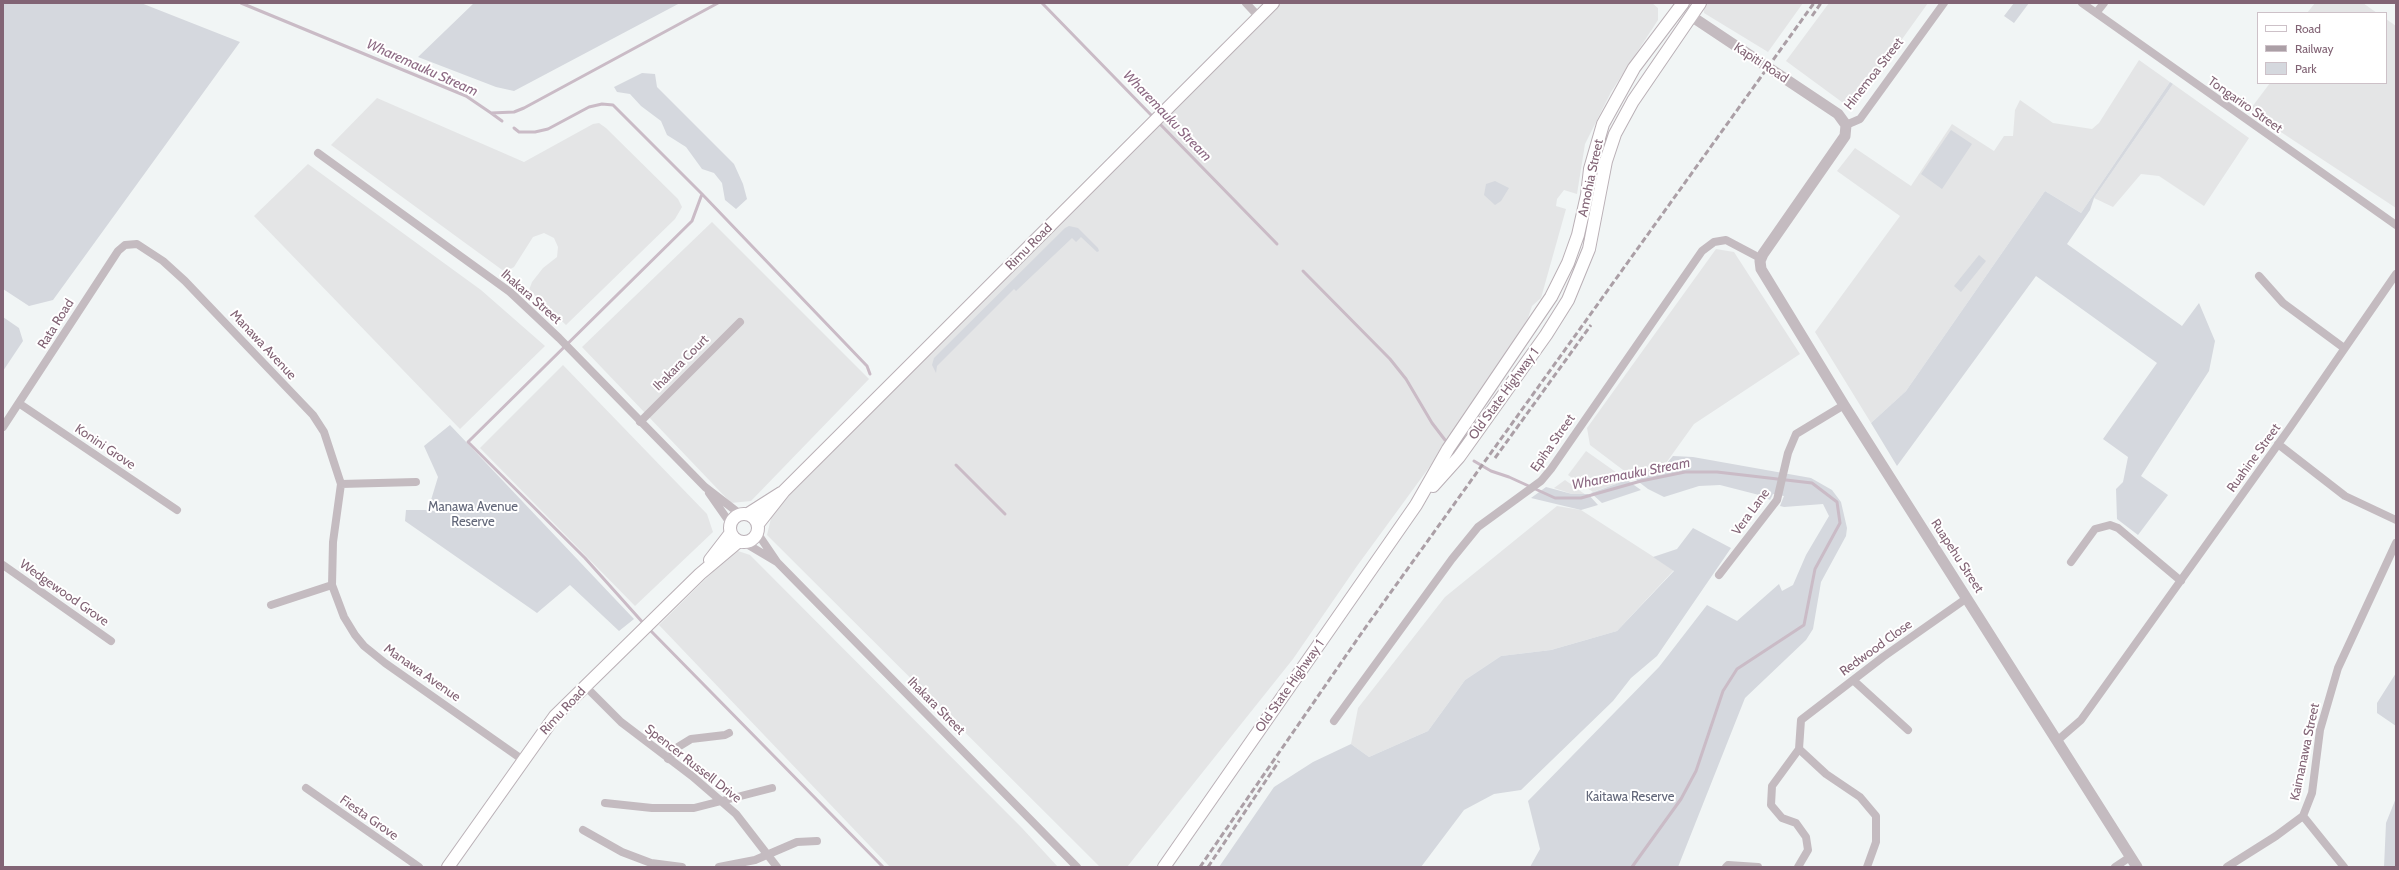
<!DOCTYPE html>
<style>
body{margin:0}
#map{position:relative;width:2399px;height:870px;overflow:hidden;background:#f1f5f5;font-family:Cabin,sans-serif}
canvas{display:block}
.frame{position:absolute;inset:0;border:4px solid #826475;pointer-events:none}
.legend{position:absolute;left:2257px;top:12px;width:130px;height:72px;box-sizing:border-box;background:#fff;border:1px solid #cdc1c8;margin:0;padding:5px 7px;list-style:none;font-size:12px;color:#826475}
.legend li{display:flex;align-items:center;gap:8px;height:20px}
.legend b{width:20px;border:1px solid #cdc1c8}
</style>
<div id="map">
<canvas width="2399" height="870"></canvas>
<div class="frame"></div>
<ul class="legend">
<li><b style="height:5px;background:#fff"></b>Road</li>
<li><b style="height:5px;background:#ab9fa6"></b>Railway</li>
<li><b style="height:11px;background:#d5d8de"></b>Park</li>
</ul>
</div>
<script>
const context = document.querySelector('canvas').getContext('2d');
context.lineJoin = 'round';
function fill(path, color) { context.fillStyle = color; context.fill(path, 'evenodd'); }
const shape = rows => new Path2D(rows.map(r => 'M' + r).join(''));
function strokePath(path, color, width, dash) { context.strokeStyle = color; context.lineWidth = width; context.lineCap = dash ? 'butt' : 'round'; context.setLineDash(dash || []); context.stroke(path); }
function write(font, color, halo, rows, align = 'center') {
  context.font = font + ' Cabin,sans-serif'; context.lineWidth = 4; context.setLineDash([]); context.textBaseline = 'middle'; context.strokeStyle = halo; context.fillStyle = color; for (const [text, x, y, turn = 0] of rows) {
    context.save(); context.translate(x, y); context.rotate((+turn || 0) * Math.PI / 180); context.textAlign = isNaN(turn) ? turn : align; if (halo) context.strokeText(text, 0, 0); context.fillText(text, 0, 0); context.restore();
  }
}
fill(shape([
 [1279,3,1652,3,1658,8,1658,20,1611,92,1585,144,1577,194,1564,190,1557,199,1556,206,1566,209,1541,298,1532,306,1528,318,1512,345,1436,458,1357,566,1293,659,1127,867,1100,867,767,535,772,514,888,388],
 [1803,3,1768,52,1704,13,1703,4],
 [1829,3,1928,3,1857,102,1846,105,1786,61],
 [2315,3,2363,3,2377,13,2307,13],
 [2386,19,2396,26,2396,208,2249,111,2270,83,2386,83],
 [2139,60,2170,82,2081,213,2045,191,1906,391,1871,423,1815,332,1900,216,1837,171,1855,148,1911,186,1952,124,1994,151,2004,136,2013,136,2015,110,2020,100,2053,123,2092,129,2099,123],
 [2173,84,2249,138,2204,206,2159,176,2141,174,2113,207,2094,198],
 [377,98,524,162,593,124,599,123,606,128,678,199,682,207,675,219,566,325,529,290,532,282,543,268,557,257,558,247,554,238,544,233,533,237,514,267,505,272,331,145],
 [308,164,481,290,545,346,460,429,254,216],
 [712,222,869,379,751,501,731,503,582,347],
 [1716,249,1734,252,1800,354,1694,424,1661,470,1631,476,1590,445,1587,428],
 [563,365,707,514,713,532,635,606,480,448],
 [1586,451,1627,480,1593,492,1568,475],
 [1565,480,1586,495,1572,494,1554,488],
 [1557,506,1581,510,1674,570,1617,631,1551,650,1501,656,1465,680,1428,731,1369,757,1351,744,1358,708,1445,597],
 [738,551,750,555,1022,828,1058,867,890,867,659,625,733,552]
]), '#e4e5e6');
fill(shape([
 [3,3,141,3,240,42,53,300,29,306,3,289],
 [474,3,680,3,514,91,496,87,418,57],
 [2014,3,2029,3,2014,23,2004,16],
 [642,73,655,74,657,87,734,164,743,184,747,199,736,209,725,200,722,183,714,173,702,169,686,147,667,135,661,121,641,106,630,94,617,92,614,87],
 [2170,82,2173,84,2094,198,2090,210,2067,244,2182,326,2199,303,2215,341,2209,371,2141,476,2168,495,2138,535,2117,519,2116,489,2123,482,2128,457,2103,439,2157,363,2036,276,1897,466,1871,423,1906,391,2045,191,2081,213],
 [1951,130,1972,144,1942,189,1921,174],
 [1495,181,1509,188,1501,201,1495,205,1484,195,1486,184],
 [1069,226,1078,228,1098,248,1099,251,1097,252,1081,237,1076,242,1072,238,1016,291,1014,289,937,366,936,373,932,365,934,358,1065,228],
 [1979,255,1986,261,1961,292,1954,286],
 [3,317,19,328,23,341,3,371],
 [450,425,634,619,619,631,570,585,537,613,405,521,406,510,428,510,438,477,424,446],
 [1673,456,1693,457,1811,478,1832,490,1841,502,1847,528,1846,536,1821,582,1813,629,1806,640,1745,698,1678,867,1530,867,1540,849,1528,801,1659,667,1707,605,1737,621,1779,584,1782,591,1793,585,1806,555,1829,516,1823,504,1784,507,1780,506,1784,496,1773,494,1770,500,1763,496,1720,485,1699,486,1664,497,1648,489,1631,476,1661,470],
 [1627,480,1641,490,1602,503,1591,493],
 [1546,487,1572,494,1588,494,1598,505,1581,510,1531,498],
 [1693,528,1731,548,1657,656,1631,678,1613,701,1521,790,1494,794,1464,810,1421,867,1219,867,1274,787,1313,762,1351,744,1369,757,1428,731,1465,680,1501,656,1551,650,1617,631,1674,571,1653,557,1677,549],
 [2396,673,2396,726,2377,713,2377,703],
 [2396,798,2396,867,2384,867,2386,823]
]), '#d5d8de');
strokePath(shape([
 [241,3,466,96,491,113,514,112,524,108,718,3],
 [1042,3,1154,118],
 [491,113,502,121],
 [1158,122,1277,244],
 [514,128,519,132,535,132,548,129,589,107,602,104,613,105,702,194,867,366,870,374],
 [1303,271,1390,359,1406,379,1432,423,1445,440],
 [1474,461,1491,471,1509,477,1555,498,1581,498,1641,481,1685,472,1717,472,1812,483,1837,502,1840,523,1815,569,1804,625,1737,669,1723,691,1696,771,1681,799,1632,867],
 [956,465,1005,514],
 [645,625,585,558,468,442,692,221,702,194],
 [649,629,883,867]
]), '#cabbc6', 3);
const secondary = shape([
 [1433,486,1459,457,1546,335,1568,300,1589,249,1606,161,1615,134,1633,101,1700,3],
 '730 528a14 14 0 1 1 28 0a14 14 0 1 1-28 0Z',
 [748,514,781,493],
 [758,524,784,491,1273,3],
 [710,560,730,534],
 [448,867,555,716,700,574,738,542],
 [1164,867,1416,505,1448,449,1551,297,1568,263,1578,235,1587,195,1590,169,1603,124,1634,68,1683,3]
]);
strokePath(secondary, '#bab0b6', 14);
strokePath(shape([
 [1246,3,1259,17],
 [2082,3,2396,225],
 [2096,13,2104,3],
 [1846,125,1860,119,1944,3],
 [318,153,510,292,559,338,705,487,740,514],
 [2259,276,2283,303,2344,348],
 [20,404,177,510],
 [640,422,740,322],
 [3,427,118,251,125,245,137,244,163,261,185,281,313,415,324,432,341,484,333,542,332,585,344,617,355,635,364,646,385,663,523,760],
 [2278,444,2345,496,2396,520],
 [341,484,416,482],
 [709,493,730,523],
 [758,534,777,562,1077,867],
 [745,543,777,562],
 [2071,562,2095,529,2110,525,2118,528,2181,581],
 [3,565,111,641],
 [1719,575,1777,500,1788,453,1796,434,1844,405],
 [271,605,332,585],
 [1853,680,1908,730],
 [585,686,621,722,692,776,736,814,777,867],
 [1334,721,1452,559,1478,527,1541,481,1551,469,1702,251,1714,242,1726,240,1760,258],
 [2058,740,2081,720,2289,429,2396,274],
 [1799,749,1826,774,1860,797,1876,816,1876,842,1867,867],
 [668,759,678,747,691,739,725,735,729,733],
 [306,788,419,867],
 [605,803,652,808,694,808,772,788],
 [2303,816,2344,867],
 [583,830,622,852,651,863,682,867],
 [719,867,755,860,797,842,817,841],
 [1726,867,1728,865,1758,867],
 [1798,867,1808,850,1806,837,1796,823,1782,818,1771,805,1772,786,1799,749,1801,720,1883,657,1967,598],
 [2115,867,2130,857],
 [2227,867,2276,836,2303,816,2312,793,2320,730,2338,668,2396,543]
]), '#c4bbc0', 8);
strokePath(shape([
 [1691,16,1838,114,1846,125,1845,136,1763,254,1760,261,1761,269,1844,405,2137,867]
]), '#c4bbc0', 11);
strokePath(secondary, '#fff', 12);
strokePath(shape([
 [1812,16,1821,3],
 [1495,458,1591,325],
 [1200,867,1363,631,1814,3],
 [1208,867,1279,761]
]), '#ab9fa6', 3, [6, 3]);
write('13px', '#826475', '#fff', [
 ["Kapiti Road",1761,63,33],
 ["Hinemoa Street",1874,74,-52],
 ["Tongariro Street",2245,105,35],
 ["Amohia Street",1591,178,-78],
 ["Rimu Road",1029,247,-45],
 ["Ihakara Street",531,297,41],
 ["Rata Road",56,324,-58],
 ["Manawa Avenue",263,345,47],
 ["Ihakara Court",681,363,-45],
 ["Old State Highway 1",1504,394,-54],
 ["Epiha Street",1553,443,-55],
 ["Konini Grove",105,447,34],
 ["Ruahine Street",2254,458,-54],
 ["Vera Lane",1751,512,-54],
 ["Ruapehu Street",1957,556,57],
 ["Wedgewood Grove",64,593,35],
 ["Redwood Close",1876,648,-36],
 ["Manawa Avenue",422,673,35],
 ["Old State Highway 1",1290,686,-55],
 ["Ihakara Street",936,706,45],
 ["Rimu Road",563,711,-47],
 ["Kaimanawa Street",2305,752,-78],
 ["Spencer Russell Drive",693,764,38],
 ["Fiesta Grove",369,818,35]
]);
write('13px', '#626779', '#fff', [
 ["Manawa Avenue",473,507],
 ["Reserve",473,522],
 ["Kaitawa Reserve",1630,797]
]);
write('italic 14px', '#8c6983', '#fff', [
 ["Wharemauku Stream",422,68,24],
 ["Wharemauku Stream",1167,116,46],
 ["Wharemauku Stream",1631,474,-11]
]);
</script>
